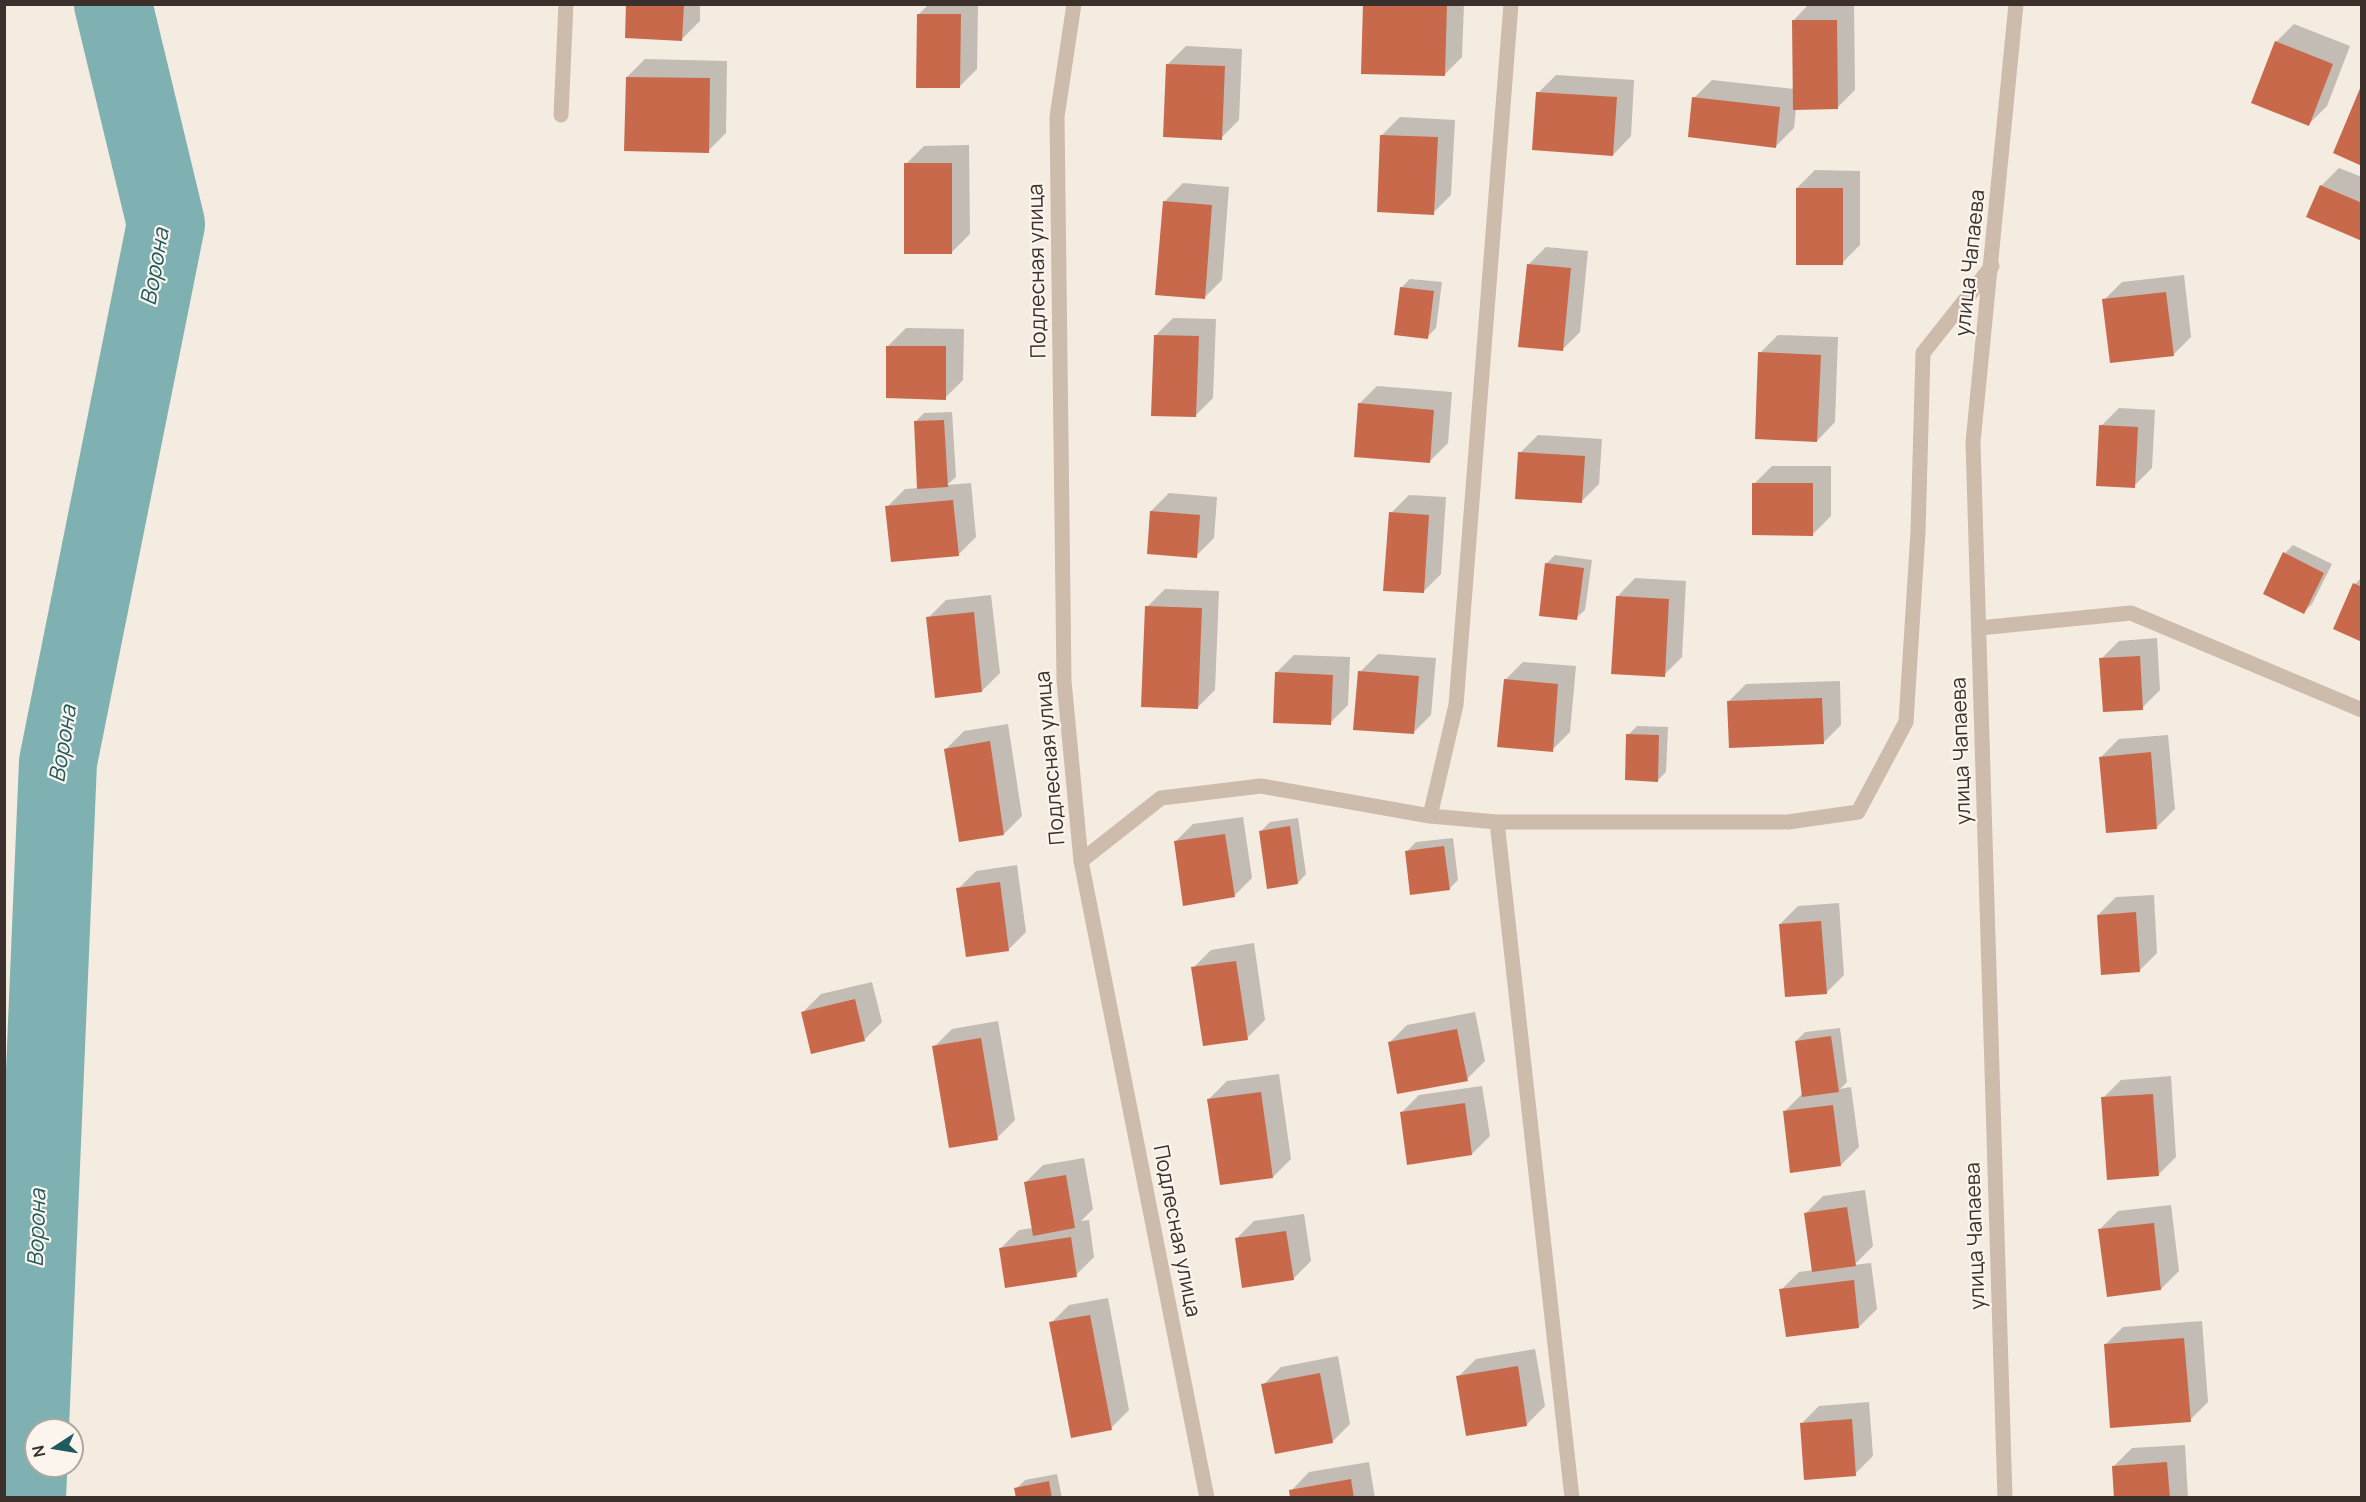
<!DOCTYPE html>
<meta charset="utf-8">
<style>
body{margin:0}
#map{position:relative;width:2366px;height:1502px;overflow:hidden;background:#f4ebe1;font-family:Manrope,sans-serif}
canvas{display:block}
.frame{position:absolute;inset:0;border:6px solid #3b302b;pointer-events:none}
.north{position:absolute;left:24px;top:1418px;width:60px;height:60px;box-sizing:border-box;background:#fbf5ee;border:2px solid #aea6a0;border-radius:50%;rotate:258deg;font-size:16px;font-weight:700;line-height:24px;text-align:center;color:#3b302b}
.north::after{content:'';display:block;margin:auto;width:21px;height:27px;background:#1f5a5e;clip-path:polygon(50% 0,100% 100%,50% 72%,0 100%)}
</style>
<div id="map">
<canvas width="2366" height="1502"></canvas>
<div class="frame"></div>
<div class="north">N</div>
</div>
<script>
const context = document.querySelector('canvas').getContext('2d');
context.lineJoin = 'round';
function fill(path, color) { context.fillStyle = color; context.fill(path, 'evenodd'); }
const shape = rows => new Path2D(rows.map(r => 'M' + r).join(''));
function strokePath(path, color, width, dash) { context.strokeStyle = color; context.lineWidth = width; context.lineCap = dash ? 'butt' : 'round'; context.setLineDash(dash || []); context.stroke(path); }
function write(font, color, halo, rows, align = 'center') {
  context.font = font + ' Manrope,sans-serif'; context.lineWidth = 4.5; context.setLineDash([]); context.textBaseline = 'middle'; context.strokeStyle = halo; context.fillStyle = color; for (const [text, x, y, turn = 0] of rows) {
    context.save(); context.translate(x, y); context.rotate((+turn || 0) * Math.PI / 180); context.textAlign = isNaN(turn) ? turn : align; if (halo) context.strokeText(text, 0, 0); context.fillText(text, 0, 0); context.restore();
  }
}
fill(shape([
 [628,4,700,4,700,21,682,39],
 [929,4,978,4,977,69,959,87,919,14],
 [1365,4,1464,4,1462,57,1444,75],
 [1809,4,1854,4,1855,90,1837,108,1796,108,1794,128,1776,146,1694,98,1712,80,1794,89,1793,21],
 [2294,24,2350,46,2327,106,2309,124,2276,42],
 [1186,46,1242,49,1239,120,1221,138,1168,64],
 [645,59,727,61,726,133,708,151,627,77],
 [1556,75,1634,80,1631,136,1613,155,1538,93],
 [1400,117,1455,120,1451,195,1433,213,1382,135],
 [969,145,970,234,952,252,906,164,924,146],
 [2339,168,2362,177,2362,239,2321,186],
 [1815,170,1860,171,1860,245,1842,263,1797,188],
 [1183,183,1229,187,1222,280,1204,298,1165,201],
 [1546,247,1588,251,1580,332,1562,350,1528,265],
 [2184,275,2191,337,2173,355,2104,300,2122,282],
 [1410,279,1442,282,1436,328,1427,337,1402,287],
 [1173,318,1216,319,1213,398,1195,416,1155,336],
 [906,328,964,329,963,380,945,398,888,346],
 [1778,335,1838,337,1835,422,1817,441,1760,353],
 [1377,386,1452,392,1448,443,1430,461,1359,404],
 [2119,408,2155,410,2152,468,2134,486,2101,426],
 [952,412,956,477,947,485,971,483,976,537,958,555,887,507,905,489,919,488,915,422,924,413],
 [1538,435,1602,439,1599,484,1581,502,1520,453],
 [1772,466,1831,466,1831,516,1813,534,1754,484],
 [1169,493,1217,497,1214,538,1196,556,1151,511],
 [1409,495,1446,497,1441,574,1423,592,1391,513],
 [2293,545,2332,564,2312,604,2304,612,2285,553],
 [1555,555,1592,560,1585,610,1576,618,1546,564],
 [2362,577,2362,641,2355,584],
 [1635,578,1686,581,1682,657,1664,675,1617,597],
 [1165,589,1219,591,1215,690,1197,708,1147,607],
 [991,595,1000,673,982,691,928,618,946,600],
 [2157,638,2160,690,2142,708,2101,659,2119,641],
 [1378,654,1436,658,1431,715,1413,733,1360,672],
 [1294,655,1350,657,1348,705,1330,723,1276,673],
 [1523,662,1576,666,1570,732,1552,750,1505,680],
 [1840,681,1841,725,1823,743,1728,702,1746,684],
 [1008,724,1022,816,1004,834,946,749,964,731],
 [1637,726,1668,727,1666,772,1658,780,1628,735],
 [2168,735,2175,809,2157,827,2101,757,2119,739],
 [1243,817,1252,878,1234,896,1175,842,1193,824],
 [1298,818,1306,874,1298,883,1261,831,1270,822],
 [1453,838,1458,880,1449,889,1407,851,1416,842],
 [1017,865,1026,932,1008,950,958,889,976,871],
 [2154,895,2157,953,2139,971,2098,915,2116,897],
 [1839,903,1844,975,1826,993,1780,924,1798,906],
 [1254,943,1265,1020,1247,1038,1193,968,1211,950],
 [872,982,882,1022,864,1040,803,1012,821,994],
 [1475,1012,1485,1061,1467,1079,1389,1043,1407,1025],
 [998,1021,1015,1120,997,1138,934,1047,952,1029],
 [1840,1028,1847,1082,1840,1089,1851,1087,1859,1147,1841,1165,1784,1112,1803,1093,1796,1041,1805,1032],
 [1279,1074,1291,1159,1273,1177,1209,1099,1227,1081],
 [2171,1076,2176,1157,2158,1175,2103,1098,2121,1080],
 [1482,1086,1490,1136,1472,1154,1401,1113,1419,1095],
 [1084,1158,1093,1209,1081,1221,1089,1220,1094,1257,1076,1275,1001,1248,1019,1230,1033,1228,1025,1183,1043,1165],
 [1865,1190,1873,1246,1854,1265,1871,1263,1877,1309,1859,1327,1781,1290,1799,1272,1814,1270,1805,1214,1823,1196],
 [2171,1205,2179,1271,2161,1289,2100,1229,2118,1211],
 [1304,1214,1311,1261,1293,1279,1236,1239,1254,1221],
 [1108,1298,1129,1410,1111,1428,1051,1323,1069,1305],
 [2202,1321,2208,1402,2190,1420,2105,1345,2123,1327],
 [1535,1349,1545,1406,1527,1424,1458,1377,1476,1359],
 [1338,1356,1350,1424,1332,1442,1263,1385,1281,1367],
 [1869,1402,1873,1456,1855,1474,1801,1424,1819,1406],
 [2185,1445,2188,1498,2115,1498,2114,1466,2132,1448],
 [1369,1462,1375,1498,1292,1498,1291,1491,1309,1472],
 [1057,1474,1062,1498,1018,1498,1016,1489,1025,1480]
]), '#0003');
strokePath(shape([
 [27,1498,58,762,166,224,113,4]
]), '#7fb0b2', 78);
fill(shape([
 [626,4,684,4,682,41,625,38],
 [1363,4,1447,4,1445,76,1361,74],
 [917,14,961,14,960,88,916,88],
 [1792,20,1837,20,1838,109,1793,110],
 [2275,41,2333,64,2309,126,2251,103],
 [1166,64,1225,66,1222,140,1163,137],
 [626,77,710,78,709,153,624,151],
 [2361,86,2362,86,2362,166,2333,153],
 [1536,92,1617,97,1613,156,1532,150],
 [1692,97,1780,107,1776,148,1688,137],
 [1380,135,1438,137,1434,215,1377,212],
 [904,163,952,163,952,254,904,254],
 [2320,185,2362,203,2362,241,2306,217],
 [1796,188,1843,188,1843,265,1796,265],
 [1163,201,1212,205,1205,299,1155,295],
 [1527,264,1571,268,1563,351,1518,347],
 [1400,287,1434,291,1428,339,1394,335],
 [2166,292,2174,356,2110,363,2102,299],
 [1154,335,1199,336,1196,417,1151,416],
 [886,346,946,346,946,400,886,398],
 [1758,352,1821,355,1817,442,1755,439],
 [1358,403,1434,410,1430,463,1354,457],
 [944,420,948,487,917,489,914,421],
 [2099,425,2138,427,2135,488,2096,486],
 [1518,452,1585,456,1582,503,1515,499],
 [1752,483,1813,483,1813,536,1752,535],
 [953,500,959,556,891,562,885,506],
 [1150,511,1200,515,1197,558,1147,554],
 [1389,512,1429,515,1424,593,1383,591],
 [2283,552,2324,573,2304,614,2263,594],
 [1545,563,1584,568,1577,620,1539,616],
 [2353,583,2362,587,2362,642,2333,629],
 [1616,596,1669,599,1665,677,1611,674],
 [1145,606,1202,608,1198,709,1141,707],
 [974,612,982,692,935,698,926,617],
 [2140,656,2143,710,2103,712,2099,658],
 [1358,671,1419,676,1414,734,1353,730],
 [1275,672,1333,675,1331,725,1273,723],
 [1504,679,1558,684,1553,752,1497,747],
 [1822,698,1824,744,1729,748,1727,701],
 [1626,734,1659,735,1658,782,1625,780],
 [990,741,1004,835,959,842,944,749],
 [2151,752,2157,829,2106,833,2099,757],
 [1290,826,1298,884,1267,889,1259,831],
 [1225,834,1235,897,1183,906,1174,841],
 [1444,846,1450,890,1410,895,1405,851],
 [1000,882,1009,951,966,957,956,888],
 [2136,912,2140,972,2101,975,2097,915],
 [1821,921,1827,994,1785,997,1779,924],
 [1236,961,1248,1040,1203,1046,1191,967],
 [855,999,865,1041,811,1054,801,1012],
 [1457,1029,1468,1081,1397,1094,1388,1042],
 [1831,1036,1839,1092,1802,1097,1795,1041],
 [981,1038,998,1140,949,1148,932,1046],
 [1261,1092,1273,1178,1220,1185,1207,1099],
 [2153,1094,2159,1176,2107,1180,2101,1097],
 [1465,1103,1472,1155,1407,1165,1400,1112],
 [1833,1105,1841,1166,1790,1173,1783,1111],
 [1066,1175,1075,1228,1033,1236,1024,1182],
 [1847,1207,1856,1266,1812,1272,1804,1213],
 [2154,1223,2161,1290,2107,1297,2098,1229],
 [1286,1231,1294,1280,1242,1288,1235,1238],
 [1071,1237,1077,1277,1005,1288,999,1248],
 [1854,1280,1859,1328,1786,1337,1779,1289],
 [1090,1315,1112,1430,1071,1438,1049,1322],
 [2184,1338,2191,1422,2110,1428,2104,1344],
 [1518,1366,1527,1426,1466,1436,1456,1376],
 [1320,1373,1333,1443,1275,1454,1261,1384],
 [1852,1419,1856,1476,1804,1480,1800,1423],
 [2167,1462,2170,1498,2114,1498,2112,1466],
 [1351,1479,1354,1498,1290,1498,1289,1490],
 [1049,1481,1052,1498,1016,1498,1014,1488]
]), '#c8694b');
strokePath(shape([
 [1074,4,1057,117,1064,681,1081,861,1207,1498],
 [561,115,566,4],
 [1979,628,2131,613,2362,710],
 [1430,816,1456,705,1511,4],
 [1497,822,1572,1498],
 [1081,861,1161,798,1261,786,1430,816,1497,822,1788,822,1858,812,1906,722,1918,532,1923,353,1992,266],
 [2005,1498,1973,442,2016,4]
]), '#cdbbac', 15);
write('21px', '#3b302b', '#fbf5ee', [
 ["улица Чапаева",1971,263,-84],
 ["Подлесная улица",1038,271,-91],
 ["улица Чапаева",1962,751,-92],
 ["Подлесная улица",1051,758,-95],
 ["Подлесная улица",1176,1231,79],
 ["улица Чапаева",1976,1236,-92]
]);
write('italic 22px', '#1f5a5e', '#fbf5ee', [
 ["Ворона",156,267,-80],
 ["Ворона",64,744,-81],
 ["Ворона",38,1228,-88]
]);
</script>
